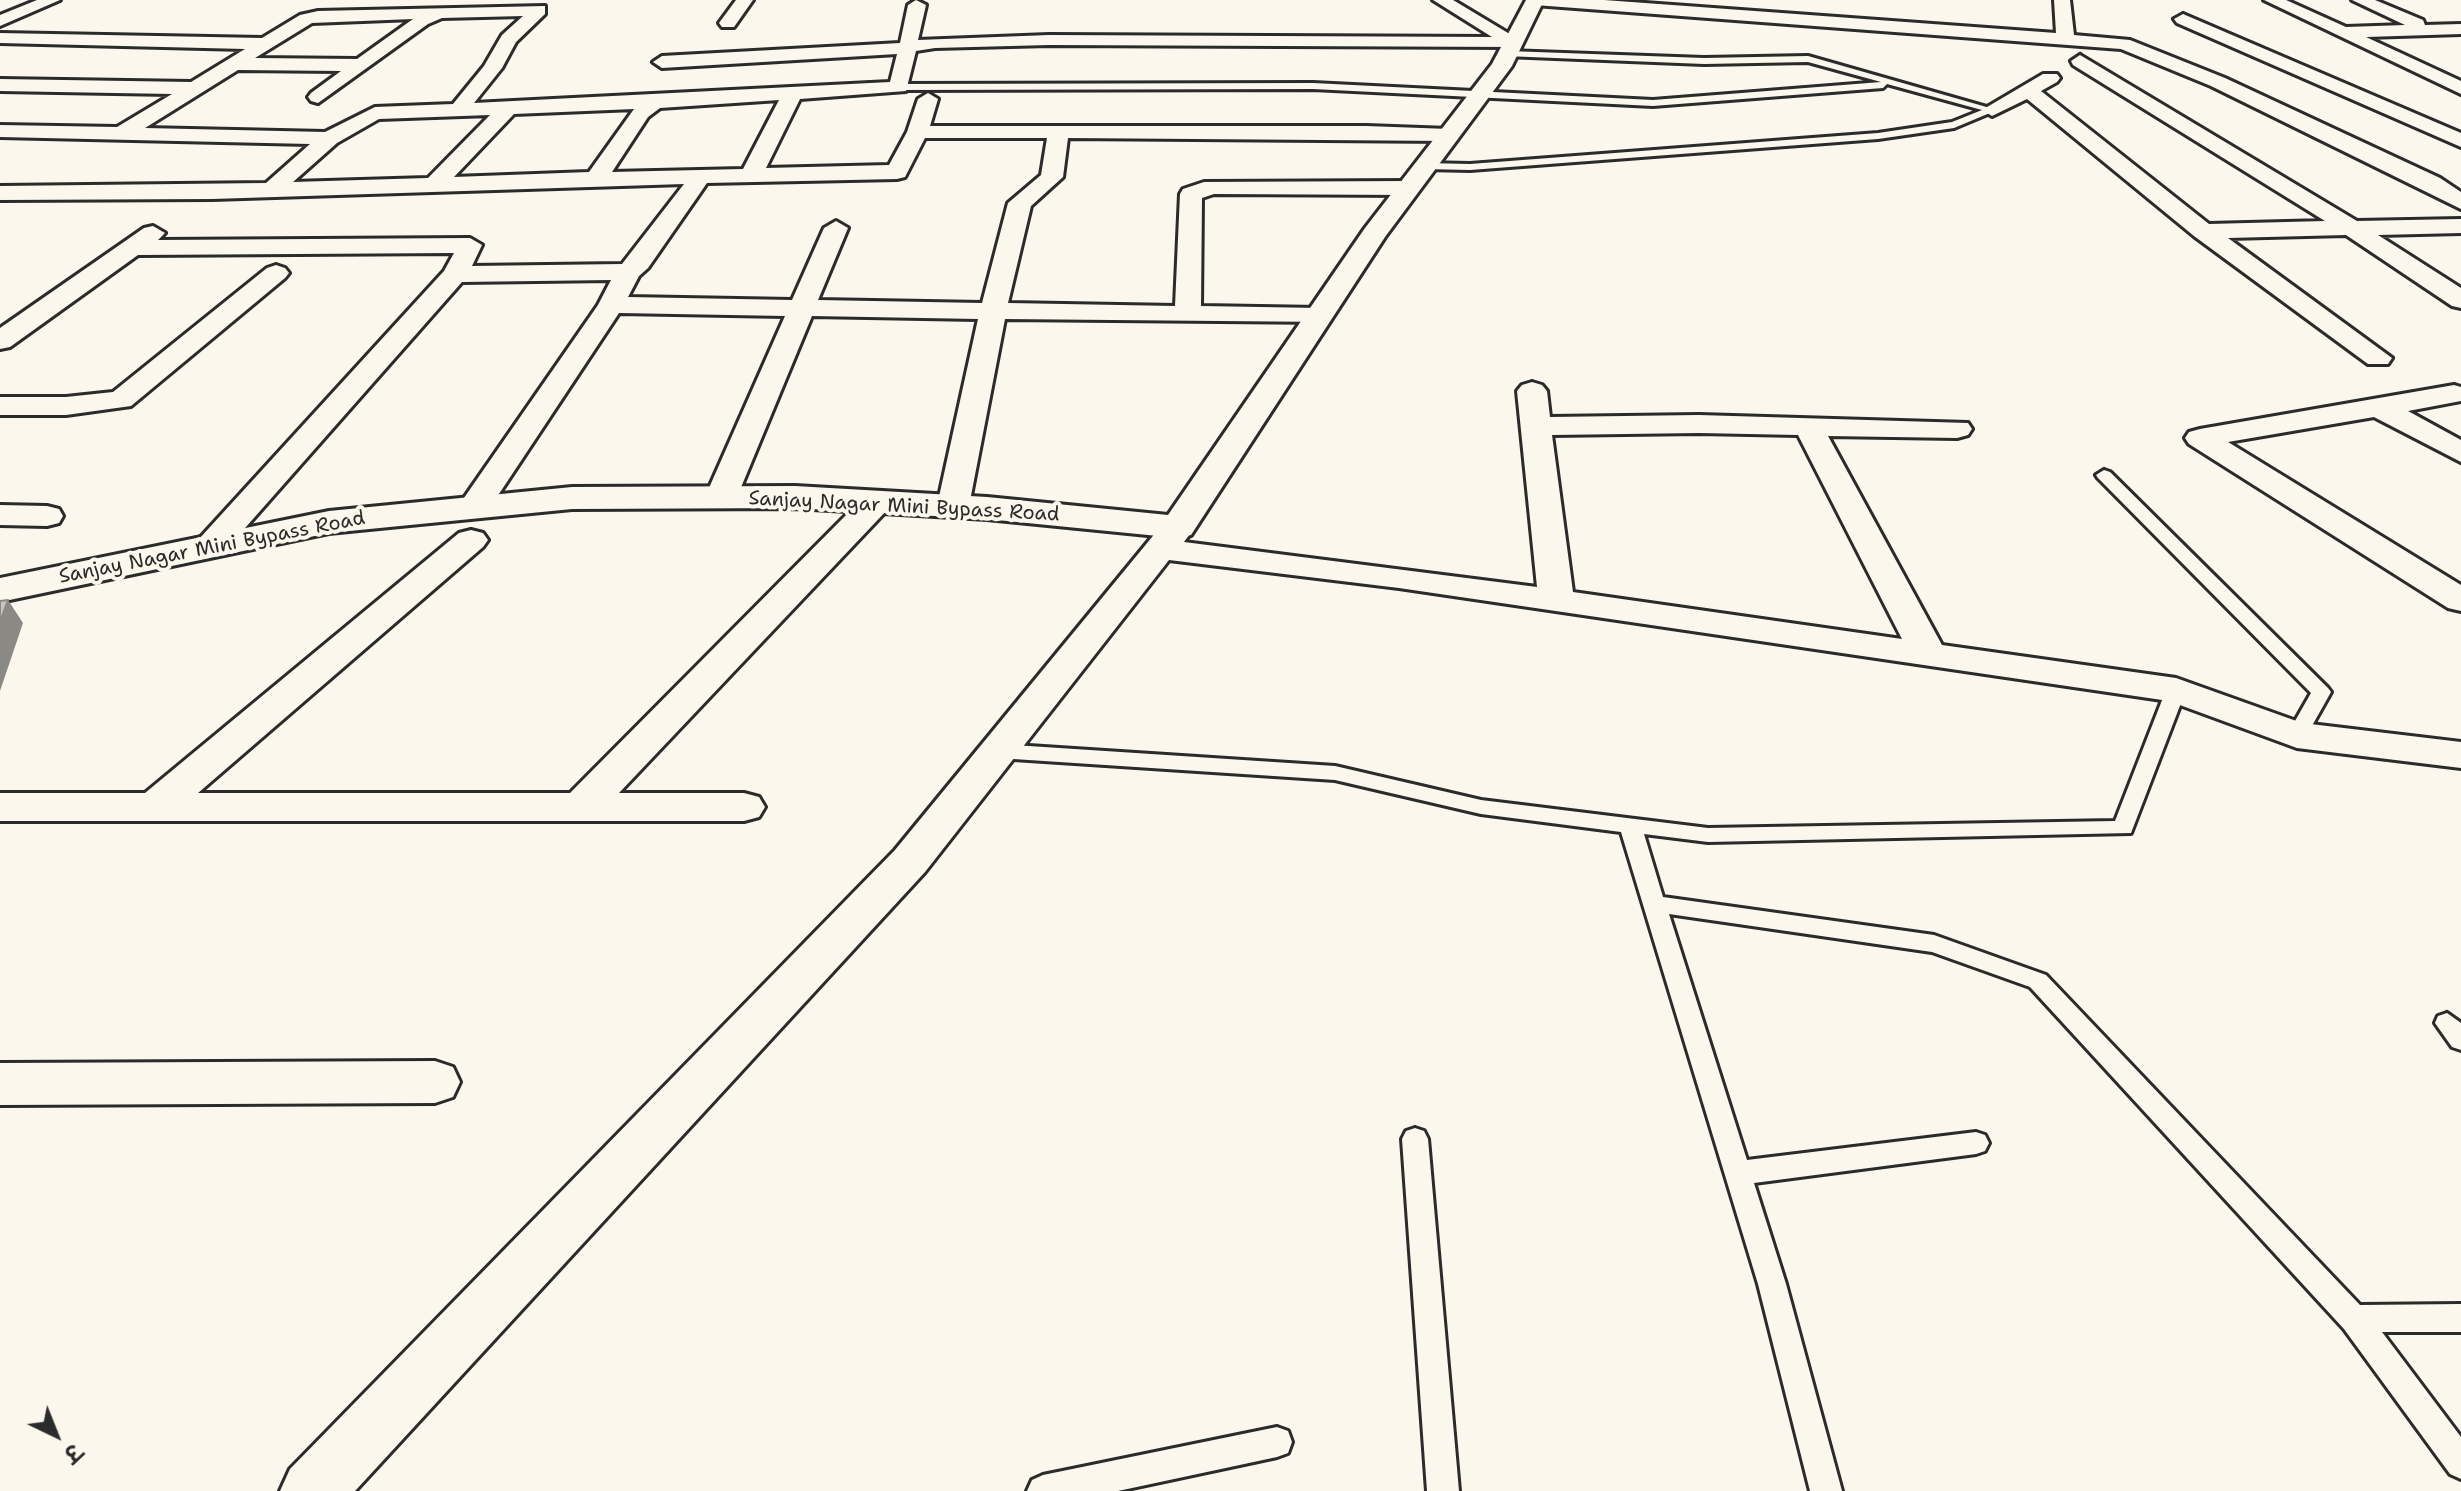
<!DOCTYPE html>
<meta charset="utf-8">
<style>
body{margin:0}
#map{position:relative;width:2461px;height:1491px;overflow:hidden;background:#fbf7ec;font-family:"Shantell Sans","Playpen Sans Deva",sans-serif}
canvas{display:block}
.north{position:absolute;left:16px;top:1395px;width:80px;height:80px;-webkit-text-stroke:6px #fbf7ec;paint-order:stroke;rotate:137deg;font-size:22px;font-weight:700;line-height:32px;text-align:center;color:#2b2b2b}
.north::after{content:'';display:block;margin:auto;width:28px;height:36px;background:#2b2b2b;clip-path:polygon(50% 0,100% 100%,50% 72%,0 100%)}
</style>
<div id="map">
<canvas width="2461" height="1491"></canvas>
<div class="north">उ</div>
</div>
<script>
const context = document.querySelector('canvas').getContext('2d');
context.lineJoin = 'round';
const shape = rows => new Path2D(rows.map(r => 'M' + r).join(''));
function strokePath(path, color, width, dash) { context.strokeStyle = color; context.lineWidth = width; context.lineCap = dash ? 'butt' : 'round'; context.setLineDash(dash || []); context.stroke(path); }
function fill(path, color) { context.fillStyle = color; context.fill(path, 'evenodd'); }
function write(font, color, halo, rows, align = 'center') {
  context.font = font + ' "Shantell Sans",sans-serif'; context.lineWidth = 8; context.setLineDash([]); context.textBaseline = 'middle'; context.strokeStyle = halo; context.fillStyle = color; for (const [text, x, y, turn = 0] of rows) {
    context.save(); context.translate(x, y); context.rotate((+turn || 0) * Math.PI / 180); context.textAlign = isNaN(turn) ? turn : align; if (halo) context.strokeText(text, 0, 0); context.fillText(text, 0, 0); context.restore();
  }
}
const service = shape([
 [1508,51,1704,58,1808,56,1997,110,1954,128,1878,139,1470,170,1425,169,1419,166,1425,163,1470,164,1878,133,1952,122,1982,110,1887,84,1883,88,1653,106,1313,89,899,90,894,87,899,84,1313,83,1653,100,1881,82,1808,62,1704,64,1505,56,1508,51],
 [2104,470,2110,472,2328,688,2331,692,2304,740,2297,741,2287,735,2311,693,2098,478,2096,475,2104,470],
 [2176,684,2186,690,2131,833,1708,842,1644,834,1663,897,1934,935,2046,975,2360,1305,2461,1304,2461,1332,2382,1332,2461,1437,2461,1479,2450,1474,2344,1329,2030,987,1932,952,1669,914,1747,1160,1976,1132,1985,1135,1989,1143,1985,1151,1976,1154,1754,1183,1786,1284,1842,1491,1810,1491,1758,1284,1621,832,1481,814,1335,780,998,758,988,751,998,744,1335,766,1481,800,1708,828,2115,821,2166,690,2176,684],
 [2447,1013,2461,1023,2461,1050,2452,1047,2435,1023,2438,1016,2447,1013],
 [1415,1128,1424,1131,1428,1139,1459,1491,1427,1491,1402,1139,1406,1131,1415,1128],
 [1277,1427,1288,1431,1292,1442,1288,1453,1277,1457,1118,1491,1027,1491,1032,1480,1043,1475,1277,1427]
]);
const minor = shape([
 [37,0,60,0,0,26,0,15,37,0],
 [736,0,753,0,734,27,722,27,719,23,736,0],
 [916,0,926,5,918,40,1049,35,1492,37,1433,0,1453,0,1523,42,1514,47,1049,45,935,48,916,51,906,91,800,99,766,168,889,165,907,132,918,99,928,93,938,99,930,126,1366,126,1449,129,1460,135,1449,141,1068,138,1063,177,1031,206,1008,303,1175,306,1180,194,1183,189,1204,182,1409,181,1420,188,1409,195,1214,194,1202,198,1201,306,1319,308,1328,310,1332,316,1328,322,1005,319,969,506,965,513,953,516,941,513,937,506,978,319,812,316,737,497,732,504,721,507,710,504,705,497,785,316,619,313,485,515,473,518,461,515,457,508,598,305,611,280,462,282,223,553,211,556,199,553,194,546,199,539,444,271,454,253,138,255,10,347,0,349,0,328,144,228,153,226,165,233,158,240,470,238,482,245,472,266,622,264,684,184,212,199,0,200,0,186,266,183,310,144,0,137,0,125,117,127,172,94,0,91,0,79,191,82,245,49,0,43,0,33,262,38,300,15,318,11,545,6,545,14,516,42,502,68,474,103,890,82,897,54,662,68,653,62,662,56,900,43,908,5,916,0],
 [523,16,502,35,484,66,453,104,375,107,325,132,145,128,238,70,341,71,311,93,308,97,311,101,318,103,428,24,442,18,523,16],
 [413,19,357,59,255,58,312,23,413,19],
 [779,100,743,169,612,172,648,117,660,108,779,100],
 [634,109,589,172,454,177,514,114,634,109],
 [490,115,428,178,293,182,337,143,379,119,490,115],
 [925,138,1047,138,1041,175,1008,203,982,303,818,300,848,228,836,221,824,228,792,300,628,297,639,276,648,268,707,183,897,179,905,177,925,138],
 [1527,0,1604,0,2056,33,2054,0,2070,0,2074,35,2130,40,2225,78,2440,178,2461,192,2461,209,2211,86,2121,49,1535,5,1527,0],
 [2264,0,2286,0,2346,27,2405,25,2352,0,2375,0,2423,20,2425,25,2461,24,2461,34,2366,37,2461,81,2461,94,2264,0],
 [2183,14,2461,133,2461,147,2177,23,2174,19,2183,14],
 [2080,55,2357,221,2461,219,2461,233,2378,235,2461,288,2461,308,2452,306,2346,235,2228,238,2392,358,2388,364,2368,364,2194,236,2027,99,1992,116,1982,110,2043,74,2057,74,2060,78,2057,82,2041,91,2209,224,2325,221,2073,65,2071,61,2080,55],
 [276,265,285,268,289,273,285,278,131,406,66,415,0,415,0,397,66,397,113,392,267,268,276,265],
 [1532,382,1542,385,1547,391,1550,417,1699,415,1968,423,1972,429,1968,435,1957,438,1828,436,1942,645,2176,678,2302,723,2461,742,2461,768,2297,748,2169,701,1399,588,1169,560,925,872,355,1491,280,1491,290,1469,895,850,1166,520,1178,517,1190,520,1195,527,1184,542,1537,587,1517,391,1522,385,1532,382],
 [1699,433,1798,435,1902,639,1573,592,1552,435,1699,433],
 [2454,385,2461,387,2461,401,2408,411,2461,440,2461,462,2374,417,2228,442,2461,585,2461,611,2448,608,2189,444,2185,438,2189,432,2200,429,2454,385],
 [877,492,888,495,893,502,888,509,619,793,744,793,759,797,765,807,759,817,744,821,0,821,0,793,145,793,459,533,471,530,483,533,488,540,483,547,198,793,570,793,866,495,877,492],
 [0,505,47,506,59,509,63,516,59,523,47,526,0,525,0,505],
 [435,1061,453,1067,460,1082,453,1097,435,1103,0,1105,0,1063,435,1061]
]);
const tertiary = shape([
 [1526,0,1544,0,1512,66,1385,237,1191,535,1178,538,987,519,795,508,572,509,329,533,0,602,0,578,329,511,572,487,795,486,987,497,1168,515,1365,228,1492,64,1526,0]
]);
strokePath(service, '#2b2b2b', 6);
strokePath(minor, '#2b2b2b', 6);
strokePath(tertiary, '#2b2b2b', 6);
fill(service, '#fbf7ec');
fill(minor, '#fbf7ec');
fill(tertiary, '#fbf7ec');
fill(shape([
 [8,600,23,623,0,691,0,622]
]), '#8b8984');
const building = shape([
 [8,600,0,622,0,601,8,600]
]);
fill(building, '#c7c4bc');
strokePath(building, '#8b8984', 2);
write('20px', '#2b2b2b', '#fbf7ec', [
 ["Sanjay Nagar Mini Bypass Road",904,507,3],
 ["Sanjay Nagar Mini Bypass Road",212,548,-11]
]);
</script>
